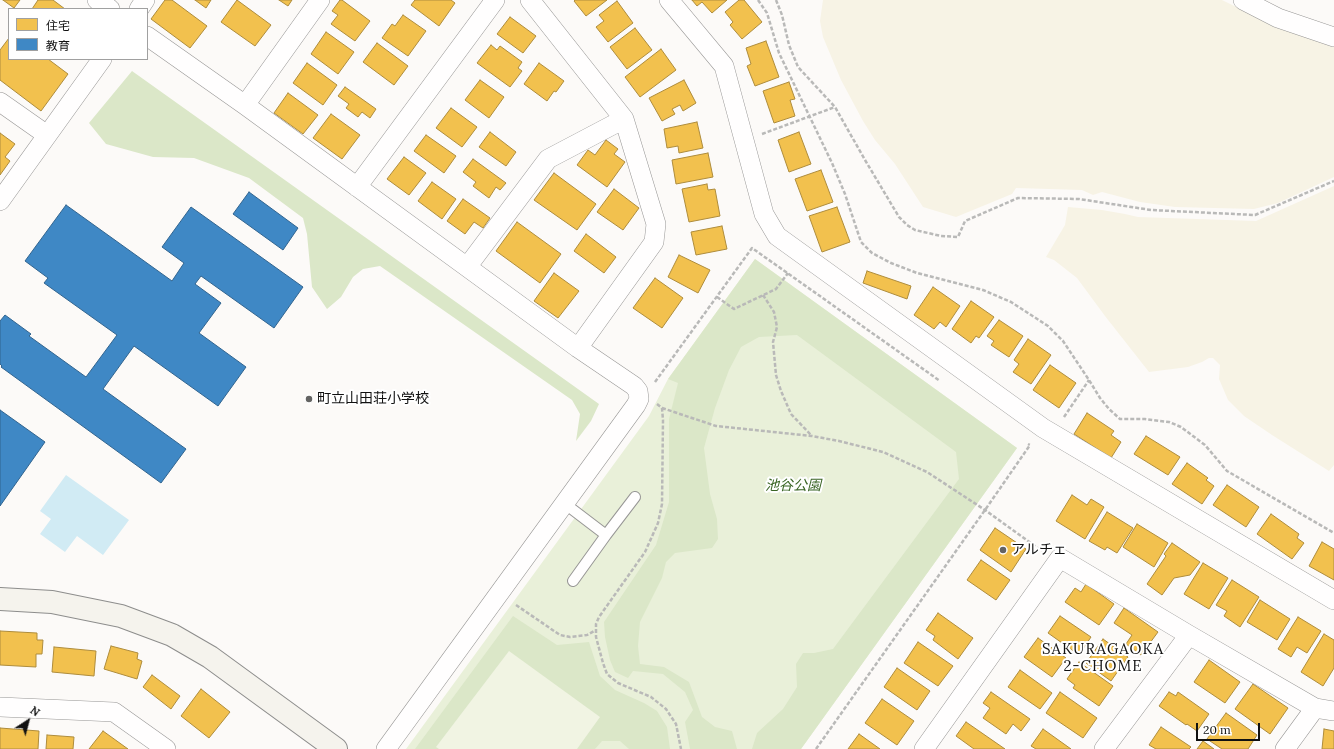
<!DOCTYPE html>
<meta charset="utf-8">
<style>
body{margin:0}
#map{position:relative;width:1334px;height:749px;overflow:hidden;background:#fcfaf8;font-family:Lora,"Noto Sans JP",serif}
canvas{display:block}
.legend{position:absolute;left:8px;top:8px;width:140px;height:52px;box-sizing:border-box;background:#fff;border:1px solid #a0a0a0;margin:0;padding:5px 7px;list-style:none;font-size:12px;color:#111}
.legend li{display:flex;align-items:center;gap:8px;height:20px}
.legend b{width:20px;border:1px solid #a0a0a0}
.north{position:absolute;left:8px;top:701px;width:40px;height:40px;-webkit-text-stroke:3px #fff;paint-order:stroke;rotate:36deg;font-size:11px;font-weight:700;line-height:16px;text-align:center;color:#111}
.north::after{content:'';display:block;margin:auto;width:14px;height:18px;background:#111;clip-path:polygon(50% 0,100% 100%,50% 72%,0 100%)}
.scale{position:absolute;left:1196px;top:723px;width:64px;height:18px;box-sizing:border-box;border:2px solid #111;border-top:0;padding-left:5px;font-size:12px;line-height:14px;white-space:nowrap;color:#111;-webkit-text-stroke:3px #fff;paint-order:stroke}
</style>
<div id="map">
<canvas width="1334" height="749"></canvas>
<ul class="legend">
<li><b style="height:11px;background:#f2c14e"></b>住宅</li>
<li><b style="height:11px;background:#3f88c5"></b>教育</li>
</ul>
<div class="north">N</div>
<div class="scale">20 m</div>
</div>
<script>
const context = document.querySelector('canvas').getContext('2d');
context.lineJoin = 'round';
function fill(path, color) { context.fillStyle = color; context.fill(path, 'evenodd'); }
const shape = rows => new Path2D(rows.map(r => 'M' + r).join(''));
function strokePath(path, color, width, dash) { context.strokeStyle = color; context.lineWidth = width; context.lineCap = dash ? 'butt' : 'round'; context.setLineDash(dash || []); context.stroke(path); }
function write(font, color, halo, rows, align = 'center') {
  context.font = font + ' Lora,"Noto Sans JP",serif'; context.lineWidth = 4; context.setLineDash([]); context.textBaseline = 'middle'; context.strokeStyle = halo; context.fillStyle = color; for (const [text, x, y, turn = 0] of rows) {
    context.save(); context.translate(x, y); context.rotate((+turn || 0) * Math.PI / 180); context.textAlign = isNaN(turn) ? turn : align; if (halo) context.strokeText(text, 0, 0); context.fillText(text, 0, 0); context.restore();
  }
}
fill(shape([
 [823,0,1222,0,1275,26,1334,46,1334,177,1278,203,1254,209,1175,207,1140,202,1102,192,1093,195,1082,190,1016,188,1012,194,956,217,923,207,895,164,875,140,863,121,841,80,823,37,820,21],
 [1334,186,1334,465,1329,471,1272,435,1244,416,1228,400,1219,379,1220,365,1213,358,1209,358,1202,362,1188,367,1149,372,1105,316,1077,278,1054,260,1046,257,1065,225,1068,207,1102,210,1125,214,1138,217,1256,221]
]), '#f7f3e5');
fill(shape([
 [755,259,1017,448,801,749,406,749,649,416,668,379]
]), '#e9f0d9');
fill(shape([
 [132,71,599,404,591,421,576,441,580,414,572,400,380,266,363,269,353,277,341,297,327,309,312,287,307,234,303,218,249,178,194,158,153,157,106,144,89,123],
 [755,259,1017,448,801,749,752,749,757,733,783,709,797,687,796,664,803,653,814,653,833,649,959,479,956,452,797,335,759,337,741,347,729,370,715,408,704,448,710,494,717,519,718,539,712,548,675,553,666,562,662,578,640,622,638,646,640,664,664,667,689,682,702,717,715,727,732,731,737,749,690,749,685,722,693,710,685,692,663,674,633,671,628,678,615,672,610,660,605,637,604,622,656,545,669,502,669,419,678,383,668,379],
 [513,616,557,645,589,642,600,676,615,690,644,703,657,711,667,727,670,749,629,749,620,741,602,741,595,749,415,749]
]), '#dbe7c8');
fill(shape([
 [509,651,600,717,577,749,439,749,436,747]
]), '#f1f4e3');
fill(shape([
 [66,475,129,520,103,555,77,536,65,552,40,534,51,519,40,511]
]), '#d1ebf4');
const homes = shape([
 [3,0,20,0,14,8,3,0],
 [38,0,53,0,65,9,32,9,38,0],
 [165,0,172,0,207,26,190,48,151,19,165,0],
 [195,0,211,0,206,8,195,0],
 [237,0,271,25,255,46,221,22,237,0],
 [279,0,292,0,288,6,279,0],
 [340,0,342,0,370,21,355,41,331,24,338,15,332,11,340,0],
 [415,0,451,0,455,3,439,26,411,5,415,0],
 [575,0,607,0,586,16,574,1,575,0],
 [692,0,727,0,712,13,702,2,697,6,692,0],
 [739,0,744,0,762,22,742,39,730,25,733,22,725,12,739,0],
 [617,1,633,23,608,42,596,27,604,21,599,15,617,1],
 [403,15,426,31,408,56,382,38,392,24,395,26,403,15],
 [510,17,536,36,523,53,497,34,510,17],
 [635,28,652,50,627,69,610,47,635,28],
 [326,32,354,52,338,74,311,54,326,32],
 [9,38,9,59,48,59,68,74,41,111,0,80,0,50,9,38],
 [766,41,779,77,755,86,747,66,751,64,746,48,766,41],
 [377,43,408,66,394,85,363,62,377,43],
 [491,45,497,50,500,46,522,62,518,68,522,71,510,87,477,63,491,45],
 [661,49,676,70,640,97,625,77,661,49],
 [307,63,337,85,323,105,293,83,307,63],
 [539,63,564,81,556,92,554,91,547,101,524,84,539,63],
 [480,80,504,97,489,118,465,100,480,80],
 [684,80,696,103,683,111,680,105,672,109,675,114,662,121,649,98,684,80],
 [789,82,795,99,790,100,795,116,774,123,763,91,789,82],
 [345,87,376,109,370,118,362,112,358,117,346,108,349,104,338,96,345,87],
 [288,93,318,115,303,134,274,113,288,93],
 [451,108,477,127,462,147,436,128,451,108],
 [331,114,360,135,342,159,313,138,331,114],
 [697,122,703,148,679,153,678,146,667,148,664,129,697,122],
 [490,132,516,152,506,166,479,147,490,132],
 [799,132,811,164,789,172,778,140,799,132],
 [0,133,15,144,5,157,10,161,0,175,0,133],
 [426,135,456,156,444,173,414,151,426,135],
 [606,140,618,149,614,154,625,162,607,187,577,165,588,150,595,155,606,140],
 [708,153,713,177,676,184,672,160,708,153],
 [404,157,426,173,409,195,387,179,404,157],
 [473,159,506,183,500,190,496,187,489,198,473,186,476,182,463,172,473,159],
 [821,170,833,202,807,211,795,179,821,170],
 [554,173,596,204,577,230,534,200,554,173],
 [432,182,456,199,442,219,418,201,432,182],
 [707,184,708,190,715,189,720,216,689,222,682,189,707,184],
 [614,189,639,208,623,230,597,212,614,189],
 [463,199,490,218,483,228,474,222,465,234,447,221,463,199],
 [837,207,850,242,822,252,809,216,837,207],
 [517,222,561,254,540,283,496,251,517,222],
 [722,226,727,249,696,255,691,232,722,226],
 [586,234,616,257,604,273,574,251,586,234],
 [679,255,710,270,698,293,668,277,679,255],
 [867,271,911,286,907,299,863,283,867,271],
 [554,273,579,291,558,318,534,301,554,273],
 [655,278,683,298,662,328,633,308,655,278],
 [933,287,960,306,946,327,940,322,934,329,914,315,933,287],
 [971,301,994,317,979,338,976,336,971,343,952,329,971,301],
 [999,320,1023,336,1009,357,991,345,994,341,987,336,999,320],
 [1028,339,1051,355,1031,384,1013,372,1019,364,1014,360,1028,339],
 [1050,365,1076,383,1059,408,1033,390,1050,365],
 [1087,413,1114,431,1111,435,1121,442,1111,458,1074,434,1087,413],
 [1146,436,1180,457,1168,475,1134,454,1146,436],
 [1187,463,1208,478,1206,480,1214,486,1202,504,1172,484,1187,463],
 [1227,485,1259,507,1246,527,1213,505,1227,485],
 [1072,495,1087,505,1091,499,1104,507,1085,539,1056,521,1072,495],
 [1107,512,1133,528,1117,553,1107,547,1105,550,1089,541,1107,512],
 [1271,514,1299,534,1297,538,1304,543,1292,559,1257,534,1271,514],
 [1137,524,1168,543,1154,567,1123,547,1137,524],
 [995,528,1026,549,1011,572,980,550,995,528],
 [1322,542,1334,549,1334,580,1309,566,1322,542],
 [1172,543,1200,562,1190,575,1174,578,1162,595,1147,584,1166,556,1164,554,1172,543],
 [981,560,1010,580,996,600,967,580,981,560],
 [1203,563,1228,578,1209,609,1184,594,1203,563],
 [1232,580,1259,597,1240,627,1224,616,1227,611,1216,605,1232,580],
 [1086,584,1114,604,1099,625,1065,602,1075,588,1081,592,1086,584],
 [1260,600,1290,619,1277,640,1247,622,1260,600],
 [1124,608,1158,632,1141,655,1126,644,1132,635,1114,623,1124,608],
 [938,613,973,638,958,659,933,640,935,636,926,630,938,613],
 [1060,616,1091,637,1079,655,1048,633,1060,616],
 [1298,617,1321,631,1307,653,1297,647,1291,657,1278,649,1298,617],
 [0,631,37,633,37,640,43,640,42,654,36,654,36,667,0,665,0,631],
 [1324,634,1334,640,1334,668,1323,686,1301,672,1324,634],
 [1038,638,1066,658,1052,677,1024,657,1038,638],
 [1103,639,1128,657,1111,681,1086,663,1103,639],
 [918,642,953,666,938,686,904,663,918,642],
 [111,646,138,653,137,659,142,661,137,679,104,669,111,646],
 [54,647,96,651,94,676,52,672,54,647],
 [1209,660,1240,682,1225,703,1194,682,1209,660],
 [1079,662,1113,686,1099,706,1073,688,1075,685,1067,679,1079,662],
 [897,668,930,691,917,710,884,687,897,668],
 [1020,670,1052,693,1040,709,1008,687,1020,670],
 [152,675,180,696,171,709,143,687,152,675],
 [1253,684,1288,708,1270,734,1235,709,1253,684],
 [201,689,230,712,209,738,181,716,201,689],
 [991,692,1030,719,1021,731,1013,724,1006,734,983,718,990,708,983,703,991,692],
 [1060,692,1097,718,1083,738,1046,713,1060,692],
 [1169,692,1176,696,1178,692,1209,714,1197,731,1187,724,1186,725,1159,706,1169,692],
 [882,699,914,721,897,745,865,723,882,699],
 [1226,713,1257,735,1248,749,1222,749,1207,739,1226,713],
 [966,722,1005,749,974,749,956,736,966,722],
 [1161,727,1191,747,1189,749,1156,749,1149,745,1161,727],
 [0,728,39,731,38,749,0,749,0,728],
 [1043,729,1071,749,1036,749,1031,746,1043,729],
 [1324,729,1334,731,1334,749,1322,749,1324,729],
 [103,731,128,749,89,749,103,731],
 [859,734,880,749,848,749,859,734],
 [47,735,74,737,73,749,46,749,47,735],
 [1203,741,1214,749,1197,749,1203,741]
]);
fill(homes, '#f2c14e');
strokePath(homes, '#ae8c3c', 1);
const schools = shape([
 [249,192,298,228,283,250,233,214,249,192],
 [66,205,172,281,184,263,162,247,191,207,303,287,274,328,201,276,195,284,221,303,199,333,246,367,218,406,134,346,103,389,186,449,161,483,1,367,2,366,0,364,0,321,5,315,31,334,29,336,86,377,117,335,44,283,48,278,25,261,66,205],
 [0,410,45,442,0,506,0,410]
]);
fill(schools, '#3f88c5');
strokePath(schools, '#31648f', 1);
const lane = shape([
 [564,503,606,535,573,581],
 [606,535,635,497]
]);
const street = shape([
 [97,0,110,9],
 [530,0,624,119,656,224,654,242,578,348],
 [669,0,724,66,764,214,777,236,1043,428,1334,600],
 [1243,0,1278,18,1334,37],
 [139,9,145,0],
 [147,36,245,105,578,348,634,386,638,391,639,399,636,405,386,749],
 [0,102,47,135],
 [245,105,320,0],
 [357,187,495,0],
 [0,201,102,59],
 [467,267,548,159,624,119],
 [0,707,114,712,166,749],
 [924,749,1060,558,1189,635,1315,708,1334,711],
 [1104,749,1189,635],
 [1285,749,1315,708]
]);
const secondary = shape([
 [0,599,52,602,121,616,172,635,210,657,336,749]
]);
strokePath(lane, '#979695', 12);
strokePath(street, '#979695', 20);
strokePath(secondary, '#8d8d8c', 24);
strokePath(shape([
 [758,0,767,13,779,53,832,163,845,194,861,242,872,253,891,263,917,273,983,290,1011,302,1048,326,1063,341,1089,380,1100,398,1109,409,1120,419,1145,419,1169,422,1181,427,1205,445,1227,471,1334,533],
 [776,0,782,15,789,45,798,67,835,107,865,160,899,217,907,225,915,230,941,236,958,237,965,221,1018,198,1079,199,1151,210,1255,215,1334,181],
 [762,134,835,107],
 [763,295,774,312,777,327,773,342,776,375,781,391,791,414,811,435],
 [717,297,734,309,776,289,788,273],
 [655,382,752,248,940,381],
 [657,404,662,408,663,420,662,504,658,523,645,552,599,617,596,624,596,637,603,663,607,674,618,683,651,697,666,709,676,724,681,749],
 [662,408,716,426,812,436,839,441,883,452,927,472,985,510,1042,551],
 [1064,417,1089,380],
 [516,605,560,635,570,637,587,635,596,630],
 [816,749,985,510,1030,445,1028,444]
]), '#b9b9b8', 2.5, [4, 2]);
strokePath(lane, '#fffefe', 10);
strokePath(street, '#fffefe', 19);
strokePath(secondary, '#f5f3ed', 22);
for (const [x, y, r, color] of [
 [309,399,4,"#636362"],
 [1003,550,4,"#636362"]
]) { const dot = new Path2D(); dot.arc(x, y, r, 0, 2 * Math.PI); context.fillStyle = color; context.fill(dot); strokePath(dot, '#fff', 1.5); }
write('14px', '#111', '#fff', [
 ["町立山田荘小学校",317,399],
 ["アルチェ",1011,550]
], 'left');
write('italic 14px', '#3a6525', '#fff', [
 ["池谷公園",793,486]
]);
context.letterSpacing = '1px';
write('15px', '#111', '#fff', [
 ["SAKURAGAOKA",1103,650],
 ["2-CHOME",1103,667]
]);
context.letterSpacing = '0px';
</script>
